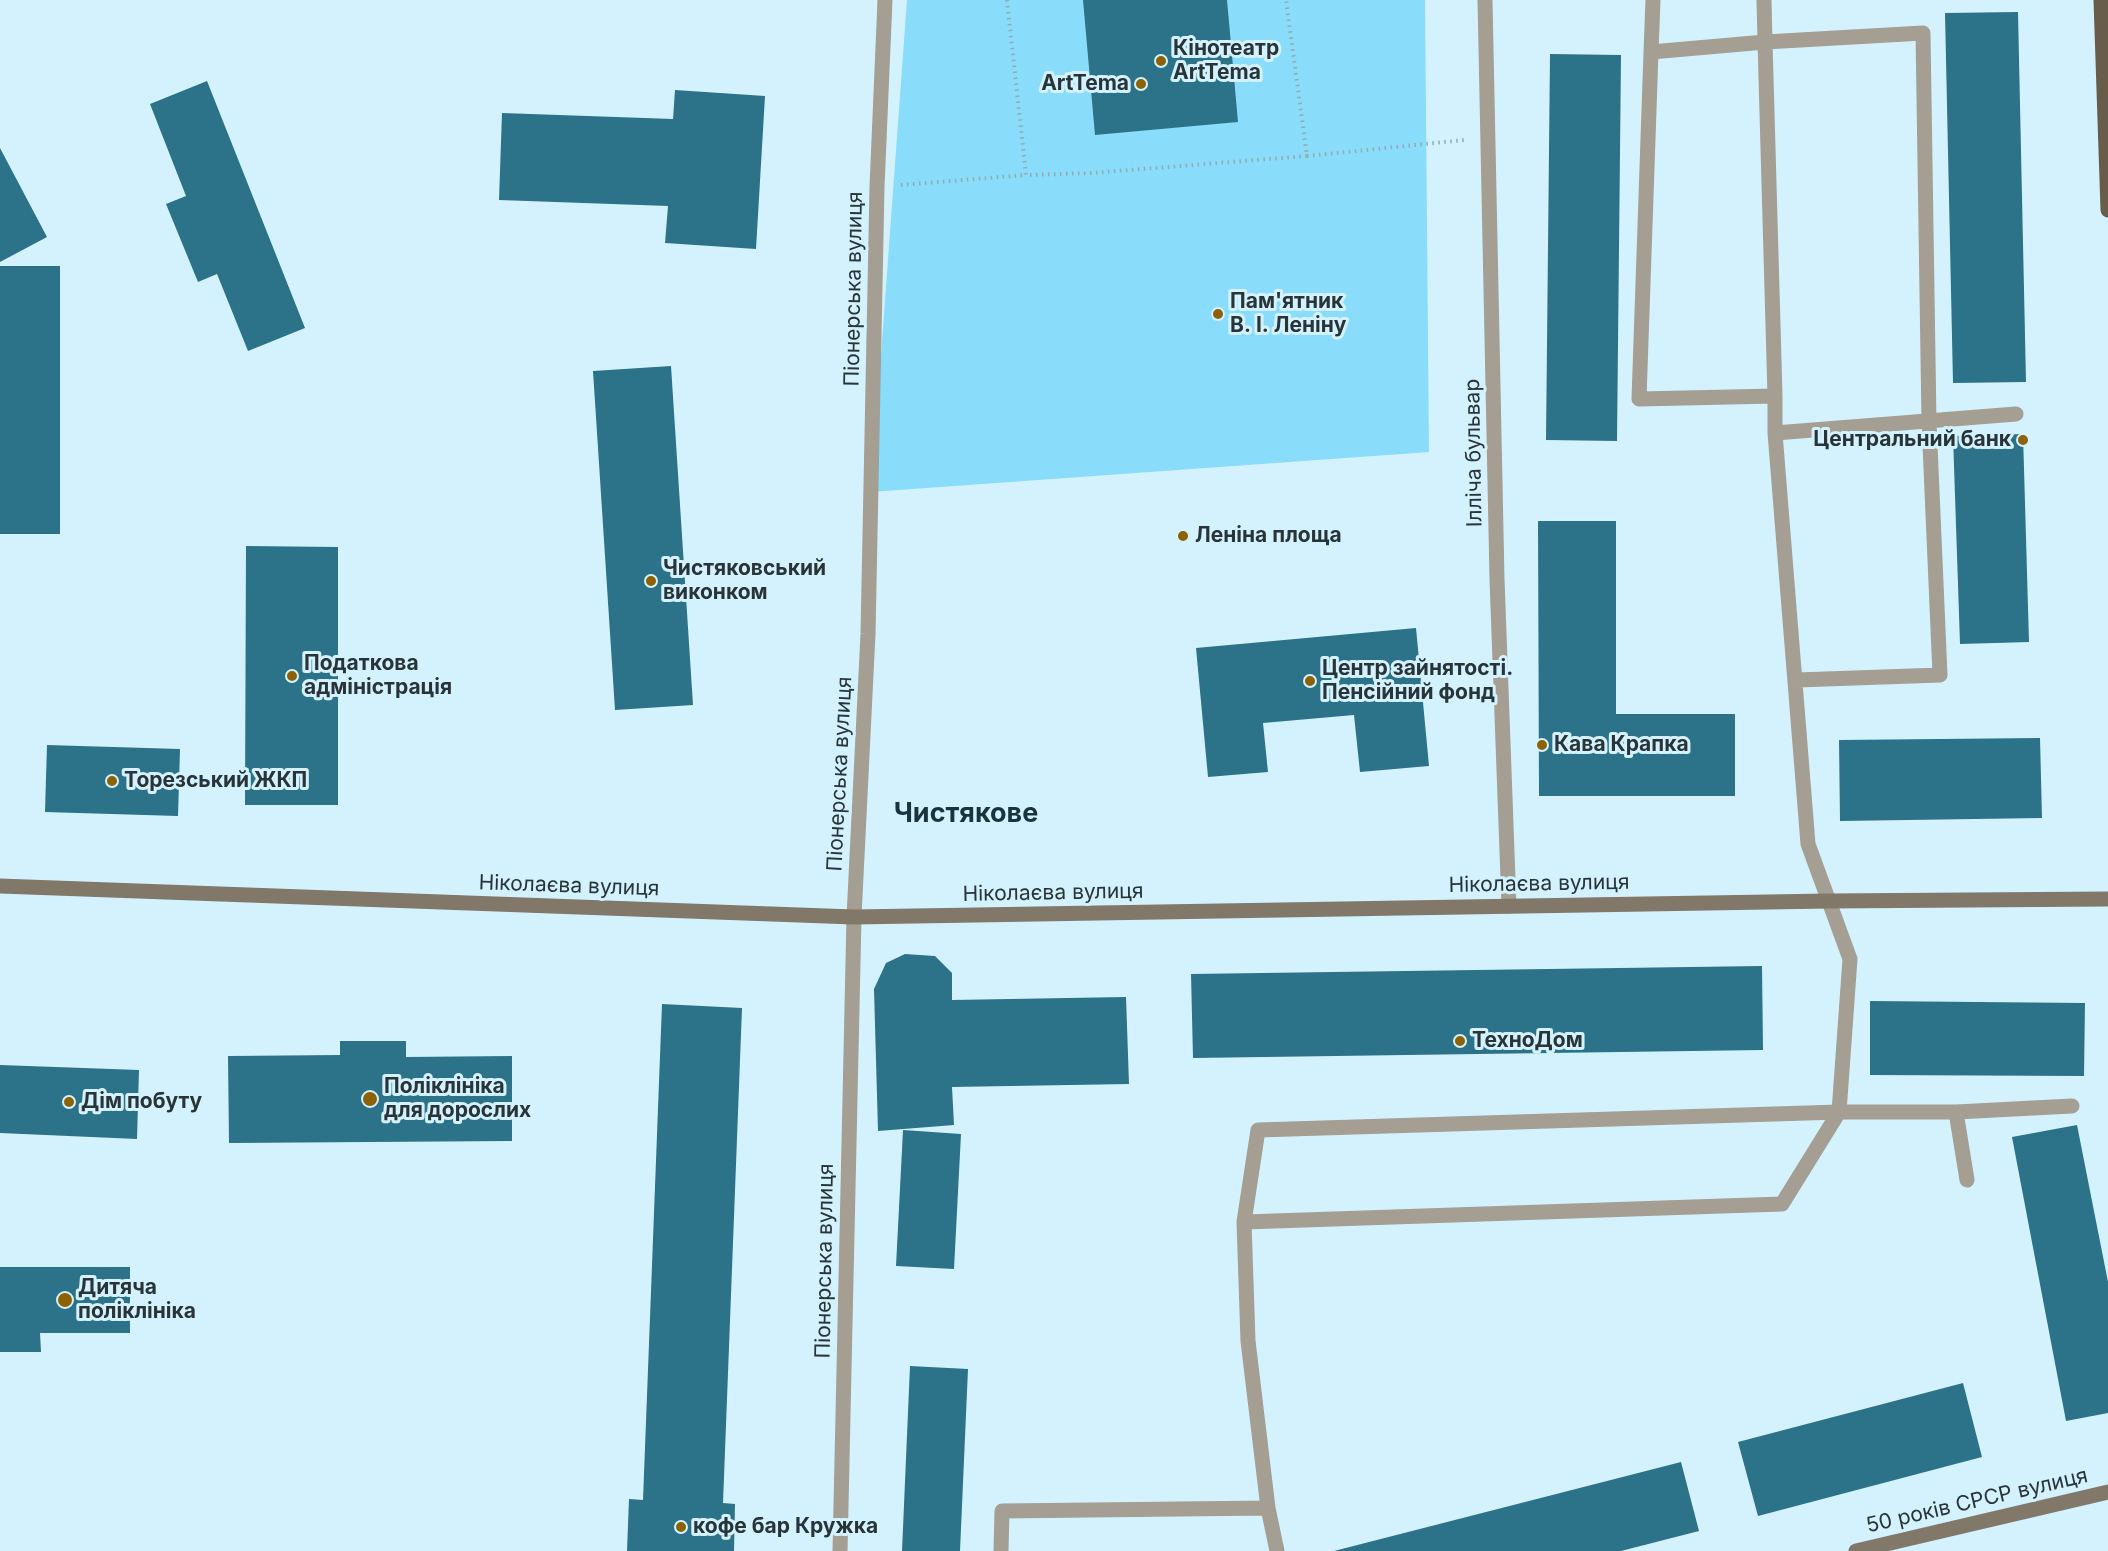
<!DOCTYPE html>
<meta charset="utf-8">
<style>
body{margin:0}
canvas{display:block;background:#d3f2fe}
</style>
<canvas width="2108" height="1551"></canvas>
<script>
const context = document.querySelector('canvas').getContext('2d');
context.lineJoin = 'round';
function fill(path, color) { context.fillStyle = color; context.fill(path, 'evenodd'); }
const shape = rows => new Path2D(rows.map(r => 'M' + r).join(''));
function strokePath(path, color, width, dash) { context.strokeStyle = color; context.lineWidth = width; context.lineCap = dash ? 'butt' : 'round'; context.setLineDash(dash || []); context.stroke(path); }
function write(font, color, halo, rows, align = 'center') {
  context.font = font + ' Inter,sans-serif'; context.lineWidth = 6; context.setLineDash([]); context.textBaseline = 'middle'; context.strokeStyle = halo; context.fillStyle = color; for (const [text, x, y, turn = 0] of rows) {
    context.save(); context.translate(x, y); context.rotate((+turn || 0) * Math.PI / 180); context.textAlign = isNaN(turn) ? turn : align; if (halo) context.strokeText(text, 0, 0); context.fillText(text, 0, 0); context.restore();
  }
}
fill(shape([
 [907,0,1425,0,1429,452,871,492]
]), '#89ddfa');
fill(shape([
 [1083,0,1227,0,1238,122,1095,135],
 [2018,12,2026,382,1953,383,1945,13],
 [1550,54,1621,55,1617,441,1546,440],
 [207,81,305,328,248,351,217,274,198,282,166,204,186,196,150,104],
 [675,90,765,96,756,249,665,243,668,206,499,200,502,113,673,119],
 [0,148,47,237,0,262],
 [0,266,60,266,60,534,0,534],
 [671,366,693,705,615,710,593,371],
 [2023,434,2029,642,1960,644,1953,436],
 [1538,521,1616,521,1616,714,1735,714,1735,796,1539,796],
 [246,546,338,547,338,805,245,805],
 [1416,628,1429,766,1360,772,1354,715,1263,723,1268,772,1208,777,1196,648],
 [2040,738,2042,818,1840,821,1839,740],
 [47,745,180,749,178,816,45,812],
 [905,954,935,956,952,973,952,1000,1126,997,1129,1084,952,1087,954,1125,878,1131,874,989,886,963],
 [1762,966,1763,1050,1193,1058,1191,974],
 [1870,1001,2085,1003,2084,1076,1870,1075],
 [662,1004,742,1008,723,1503,735,1504,734,1551,627,1551,629,1499,643,1500],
 [340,1041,406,1041,406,1057,512,1056,512,1141,229,1143,228,1056,340,1055],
 [0,1065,139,1070,137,1139,0,1133],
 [2077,1125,2108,1282,2108,1413,2066,1421,2012,1137],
 [903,1130,961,1134,954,1269,896,1266],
 [0,1267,130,1267,130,1333,40,1333,41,1352,0,1352],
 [910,1366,968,1369,960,1551,902,1551],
 [1963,1383,1982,1457,1758,1516,1738,1442],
 [1681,1462,1699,1531,1621,1551,1334,1551]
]), '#2c7288');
strokePath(shape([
 [1007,0,1026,175,1091,173,1307,156,1286,0],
 [1307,156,1464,140],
 [901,185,1026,175]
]), '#92aab3', 4, [1.5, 4.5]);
strokePath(shape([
 [1764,0,1765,42,1923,33,1929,422,1940,675,1797,680],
 [1651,52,1653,0],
 [1775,396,1765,42,1651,52,1639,399,1775,396,1775,433,1808,844,1850,959,1839,1112,1956,1112,2072,1106],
 [1775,433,2016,414],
 [1956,1112,1967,1180],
 [1268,1508,1277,1551],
 [1001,1551,1002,1511,1268,1508,1248,1341,1244,1222,1258,1130,1839,1112,1782,1204,1244,1222]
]), '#a49e93', 15);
strokePath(shape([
 [1485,0,1497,579,1509,906],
 [840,1551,854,917,868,634,877,187,885,0]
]), '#a49e93', 15);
strokePath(shape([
 [0,886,854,917,1829,901,2108,899],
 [1856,1551,2108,1492]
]), '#817869', 15);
strokePath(shape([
 [2101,0,2108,210]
]), '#685d4b', 15);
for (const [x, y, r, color] of [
 [1161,61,6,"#8c6204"],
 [1141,84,6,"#8c6204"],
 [1218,314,6,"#8c6204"],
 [2023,440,6,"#8c6204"],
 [1183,536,6,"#8c6204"],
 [651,581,6,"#8c6204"],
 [292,676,6,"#8c6204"],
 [1310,681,6,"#8c6204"],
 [1542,745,6,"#8c6204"],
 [112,781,6,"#8c6204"],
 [1460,1041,6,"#8c6204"],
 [370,1099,8,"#8c6204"],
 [69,1102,6,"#8c6204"],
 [65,1300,8,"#8c6204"],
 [681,1527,6,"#8c6204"]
]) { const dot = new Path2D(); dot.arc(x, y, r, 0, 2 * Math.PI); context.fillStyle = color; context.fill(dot); strokePath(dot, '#d3f2fe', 2); }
write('bold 21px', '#283438', '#d3f2fe', [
 ["Кінотеатр",1173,49],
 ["ArtTema",1173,73],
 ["ArtTema",1129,84,"right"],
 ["Пам'ятник",1230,302],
 ["В. І. Леніну",1230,326],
 ["Центральний банк",2011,440,"right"],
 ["Леніна площа",1195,536],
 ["Чистяковський",663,569],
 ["виконком",663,593],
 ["Податкова",304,664],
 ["адміністрація",304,688],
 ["Центр зайнятості.",1322,669],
 ["Пенсійний фонд",1322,693],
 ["Кава Крапка",1554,745],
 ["Торезський ЖКП",124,781],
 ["ТехноДом",1472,1041],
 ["Поліклініка",384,1087],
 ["для дорослих",384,1111],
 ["Дім побуту",81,1102],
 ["Дитяча",78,1288],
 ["поліклініка",78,1312],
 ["кофе бар Кружка",693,1527]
], 'left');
write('21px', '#283438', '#d3f2fe', [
 ["Піонерська вулиця",854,289,-89],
 ["Ілліча бульвар",1474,453,-91],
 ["Піонерська вулиця",840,774,-87],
 ["Ніколаєва вулиця",1539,884,-1],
 ["Ніколаєва вулиця",569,886,2],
 ["Ніколаєва вулиця",1053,893,-1],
 ["Піонерська вулиця",825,1261,-89],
 ["50 років СРСР вулиця",1977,1501,-13]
]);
write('bold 27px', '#1a343d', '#d3f2fe', [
 ["Чистякове",966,814]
]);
</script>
